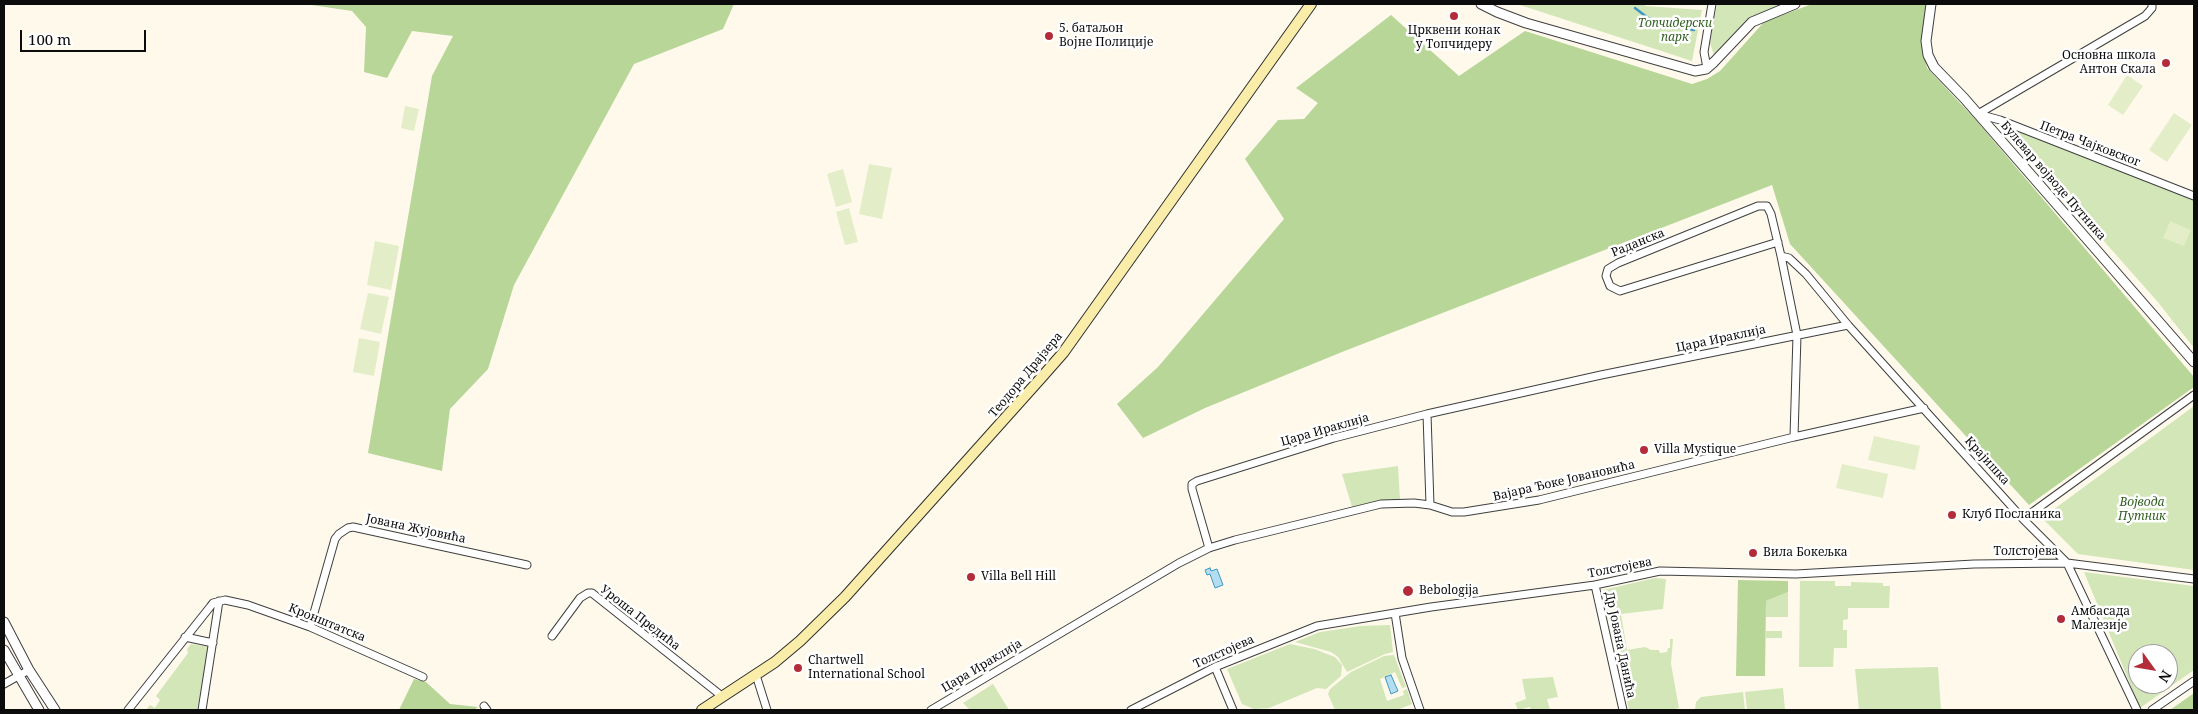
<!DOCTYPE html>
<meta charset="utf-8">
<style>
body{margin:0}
#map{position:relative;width:2198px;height:714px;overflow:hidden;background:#fef9eb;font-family:"Noto Serif",serif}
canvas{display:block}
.frame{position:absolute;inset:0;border:5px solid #0c0c0c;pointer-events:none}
.north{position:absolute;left:2128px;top:644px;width:50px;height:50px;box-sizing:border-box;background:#fff;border:1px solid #9e9e9e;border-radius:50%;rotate:122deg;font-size:14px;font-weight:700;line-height:20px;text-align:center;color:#0c0c0c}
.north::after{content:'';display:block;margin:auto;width:18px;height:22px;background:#b32c3a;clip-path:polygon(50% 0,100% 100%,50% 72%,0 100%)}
.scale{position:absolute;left:20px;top:30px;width:126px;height:22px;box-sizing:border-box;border:2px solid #0c0c0c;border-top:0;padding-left:6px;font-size:15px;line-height:18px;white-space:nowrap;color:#0c0c0c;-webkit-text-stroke:4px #fff;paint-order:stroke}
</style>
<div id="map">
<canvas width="2198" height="714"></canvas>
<div class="frame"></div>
<div class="north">N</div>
<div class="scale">100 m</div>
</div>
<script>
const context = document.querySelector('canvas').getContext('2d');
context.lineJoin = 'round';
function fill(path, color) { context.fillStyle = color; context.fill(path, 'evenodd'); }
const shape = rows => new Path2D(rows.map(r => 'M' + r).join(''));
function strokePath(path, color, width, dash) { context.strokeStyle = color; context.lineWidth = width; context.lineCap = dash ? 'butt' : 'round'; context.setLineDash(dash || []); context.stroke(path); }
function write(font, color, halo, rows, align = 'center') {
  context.font = font + ' "Noto Serif",serif'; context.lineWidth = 5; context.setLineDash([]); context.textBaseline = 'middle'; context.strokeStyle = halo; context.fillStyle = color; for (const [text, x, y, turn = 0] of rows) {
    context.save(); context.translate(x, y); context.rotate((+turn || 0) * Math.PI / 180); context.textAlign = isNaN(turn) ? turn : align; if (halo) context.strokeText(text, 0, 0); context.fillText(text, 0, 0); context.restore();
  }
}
fill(shape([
 [1517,4,1645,4,1645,6,1702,10,1692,61],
 [1717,4,1785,4,1752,17,1714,55,1710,43],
 [2009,128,2194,200,2194,348,2157,301,2009,134,2007,131],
 [2194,406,2194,570,2078,554,2042,518],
 [1398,466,1400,500,1375,502,1352,507,1342,474],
 [2084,572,2194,586,2194,670,2140,708],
 [2138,654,2168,654,2168,684,2138,684],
 [1655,578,1666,579,1663,609,1621,614,1627,650,1645,647,1651,650,1659,650,1660,653,1667,652,1668,648,1670,648,1670,639,1673,639,1671,664,1679,708,1671,710,1629,710,1603,590],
 [1800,581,1835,581,1835,586,1851,586,1851,582,1883,583,1883,586,1890,586,1889,608,1848,608,1848,619,1843,620,1843,630,1847,630,1847,648,1834,648,1833,667,1799,667],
 [1788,592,1788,617,1766,617,1766,601],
 [1390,625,1393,652,1385,654,1347,672,1338,657,1331,652,1295,642,1320,632,1361,626],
 [1766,631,1782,631,1782,638,1766,638],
 [191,644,209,647,197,710,146,710,150,705,155,708,160,700,156,696,188,653,187,649],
 [1290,644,1314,649,1335,657,1342,665,1341,676,1326,689,1317,688,1269,708,1254,709,1242,704,1227,669],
 [1394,655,1406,687,1402,688,1395,672,1380,679,1387,701,1404,695,1403,691,1407,689,1412,704,1397,710,1335,710,1328,694,1330,689,1351,672,1384,656],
 [1938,667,1941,710,1859,710,1855,669],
 [1553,677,1558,697,1547,699,1550,710,1531,710,1530,707,1518,710,1515,703,1526,699,1522,679],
 [993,684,1009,710,970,710,963,703],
 [1783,688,1785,710,1747,710,1745,692],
 [1743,692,1745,710,1695,710,1696,702,1701,697]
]), '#d2e6b7');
fill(shape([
 [305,4,734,4,723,29,634,64,514,285,488,369,450,409,442,471,368,453,432,76,453,36,412,31,387,78,364,72,366,27,352,11],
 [1812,4,1929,4,1923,47,1927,68,1975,119,2194,377,2194,387,2029,505,1790,244,1772,185,1342,352,1205,408,1143,438,1117,404,1158,367,1284,219,1245,159,1278,120,1304,119,1318,103,1296,88,1391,15,1459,76,1525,31,1692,84,1707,79,1720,71,1764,22],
 [1738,580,1788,581,1788,592,1766,601,1765,676,1736,676],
 [414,679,426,682,450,704,478,707,474,710,399,710],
 [2194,693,2194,710,2170,710]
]), '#b7d698');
fill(shape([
 [2127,75,2143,86,2123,115,2108,105],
 [405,106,419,109,414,131,401,128],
 [2174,113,2192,125,2167,162,2149,150],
 [869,164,892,168,882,219,859,214],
 [843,169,852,202,836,207,827,174],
 [849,208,858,242,845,245,836,212],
 [2170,221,2191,230,2184,246,2163,238],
 [375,241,399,246,391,290,367,285],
 [368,293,389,297,381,334,360,329],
 [359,338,380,342,374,376,353,372],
 [1874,436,1920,446,1915,470,1868,460],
 [1842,464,1888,474,1883,498,1836,488]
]), '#e3eec9');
const water = shape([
 [1210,568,1211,571,1217,569,1223,585,1215,588,1210,574,1207,575,1205,570,1210,568],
 [1391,675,1398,691,1391,694,1385,677,1391,675]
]);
fill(water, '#b3def2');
strokePath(water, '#3e97c5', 1);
strokePath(shape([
 [1635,8,1648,18,1666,25,1694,30]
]), '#3e97c5', 2.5);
const minor = shape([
 [1707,68,1704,52,1712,4],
 [1978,114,2000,120,2194,196],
 [1978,114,2145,16,2152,8,2152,4],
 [1778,242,1620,291,1610,286,1606,276,1608,269,1618,263,1758,206,1767,206,1771,214,1781,256,1797,335,1794,437],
 [1781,256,1789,258,1806,274,1848,325,2023,519,2067,563,2137,710],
 [1427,414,1430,505],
 [2023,519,2194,395],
 [1209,548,1192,489,1192,484,1197,481,1334,438,1427,414,1601,375,1848,325],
 [1595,585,1623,710],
 [1395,613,1402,658,1420,710],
 [310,627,335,539,339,534,348,528,353,527,527,565],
 [552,636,580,598,588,593,592,593,723,697],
 [185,637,213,643],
 [1215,667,1233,710],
 [756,675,767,710],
 [4,684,29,670],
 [484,706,487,710],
 [128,710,210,607,213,603,225,600,248,605,310,627,423,677],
 [202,710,219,601],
 [931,710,1179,563,1209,548,1235,540,1381,504,1414,503,1430,505,1452,512,1464,512,1539,500,1794,437,1924,408],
 [1131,710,1215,667,1317,626,1431,607,1595,585,1660,571,1796,574,1974,564,2067,563,2194,579],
 [2152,710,2194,681]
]);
const tertiary = shape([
 [1481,4,1497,12,1526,23,1695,71,1706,69,1714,62,1752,22,1795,4],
 [1931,4,1926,41,1928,55,1934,67,1964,98,2194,362],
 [4,622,29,670,55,710],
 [4,650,39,710]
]);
const secondary = shape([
 [702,710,775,662,800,641,845,597,1041,378,1063,353,1311,4]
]);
strokePath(minor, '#3f3f3f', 9);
strokePath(tertiary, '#3f3f3f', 11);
strokePath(secondary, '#2e2e2e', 12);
strokePath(minor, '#fff', 7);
strokePath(tertiary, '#fff', 9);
strokePath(secondary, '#faedaa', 10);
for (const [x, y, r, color] of [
 [1454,16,5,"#b32c3a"],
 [1049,36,5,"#b32c3a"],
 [2166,63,5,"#b32c3a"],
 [1644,450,5,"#b32c3a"],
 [1952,515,5,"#b32c3a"],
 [1753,553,5,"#b32c3a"],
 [971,577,5,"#b32c3a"],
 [1408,591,6,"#b32c3a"],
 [2061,619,5,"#b32c3a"],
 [798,668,5,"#b32c3a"]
]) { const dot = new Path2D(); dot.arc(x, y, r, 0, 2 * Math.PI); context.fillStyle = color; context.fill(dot); strokePath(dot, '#fff', 2); }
write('italic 12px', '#315f20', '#fff', [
 ["Топчидерски",1675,24],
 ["парк",1675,38],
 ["Војвода",2142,503],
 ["Путник",2142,517]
]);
write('12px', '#0c0c0c', '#fff', [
 ["5. батаљон",1059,29],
 ["Војне Полиције",1059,43],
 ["Црквени конак",1454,31,"center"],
 ["у Топчидеру",1454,45,"center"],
 ["Основна школа",2156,56,"right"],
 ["Антон Скала",2156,70,"right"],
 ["Villa Mystique",1654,450],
 ["Клуб Посланика",1962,515],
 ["Вила Бокељка",1763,553],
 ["Villa Bell Hill",981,577],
 ["Bebologija",1419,591],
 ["Амбасада",2071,612],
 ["Малезије",2071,626],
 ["Chartwell",808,661],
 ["International School",808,675]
], 'left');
write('12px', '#0c0c0c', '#fff', [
 ["Петра Чајковског",2090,144,21],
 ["Булевар војводе Путника",2053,181,49],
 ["Раданска",1638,243,-22],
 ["Цара Ираклија",1721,339,-12],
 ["Теодора Драјзера",1026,375,-50],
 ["Цара Ираклија",1325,430,-16],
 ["Крајишка",1987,461,48],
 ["Вајара Ђоке Јовановића",1564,481,-13],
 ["Јована Жујовића",416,529,12],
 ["Толстојева",2026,552],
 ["Толстојева",1620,568,-11],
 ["Уроша Предића",640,618,38],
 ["Кронштатска",327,623,22],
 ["Др Јована Данића",1620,645,78],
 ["Толстојева",1224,652,-24],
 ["Цара Ираклија",982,666,-31]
]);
</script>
